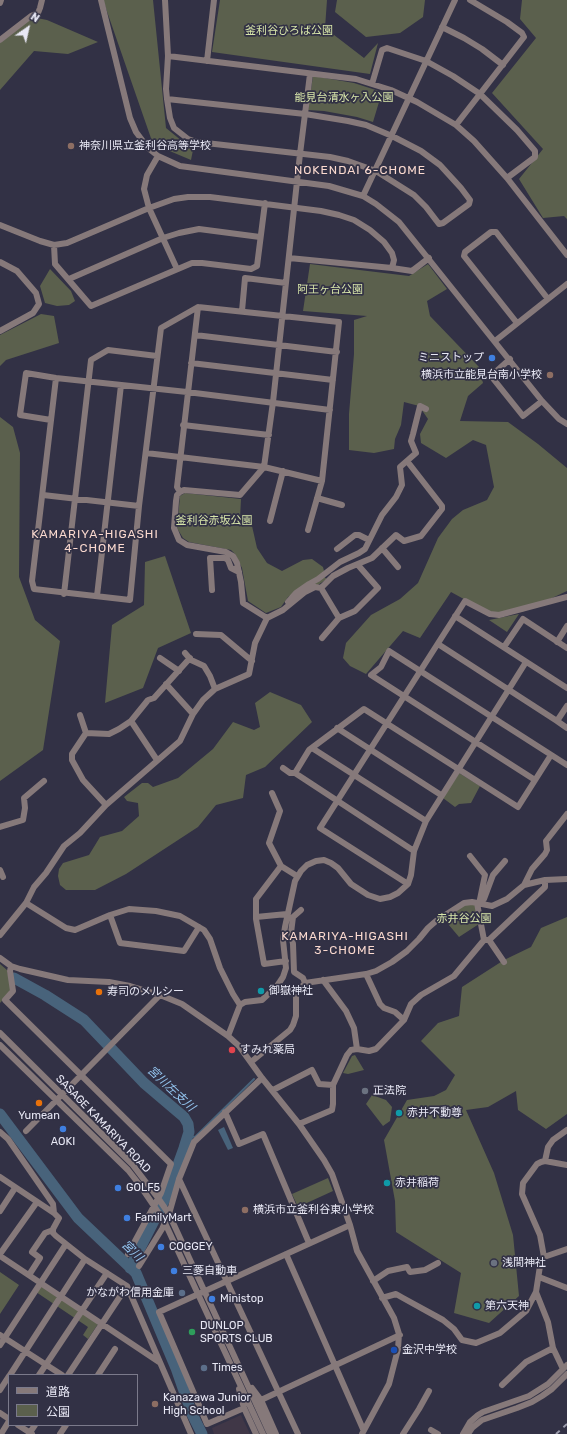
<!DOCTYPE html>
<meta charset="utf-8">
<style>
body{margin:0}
#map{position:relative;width:567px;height:1434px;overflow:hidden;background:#323145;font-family:Rubik,"Noto Sans JP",sans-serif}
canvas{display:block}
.legend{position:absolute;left:8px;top:1374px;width:130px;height:52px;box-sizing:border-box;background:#323145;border:1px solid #7b7a8b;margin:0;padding:5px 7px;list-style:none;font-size:12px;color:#e8e8f5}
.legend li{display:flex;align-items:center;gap:8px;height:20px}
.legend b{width:20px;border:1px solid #7b7a8b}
.north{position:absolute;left:8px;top:8px;width:40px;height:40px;-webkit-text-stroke:3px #323145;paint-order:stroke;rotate:34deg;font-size:11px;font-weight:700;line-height:16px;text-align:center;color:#e8e8f5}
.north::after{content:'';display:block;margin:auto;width:14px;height:18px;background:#e8e8f5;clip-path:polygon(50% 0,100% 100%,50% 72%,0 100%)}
</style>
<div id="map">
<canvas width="567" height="1434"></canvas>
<ul class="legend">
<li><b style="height:5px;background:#86797a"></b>道路</li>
<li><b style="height:11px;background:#5b604d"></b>公園</li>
</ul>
<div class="north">N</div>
</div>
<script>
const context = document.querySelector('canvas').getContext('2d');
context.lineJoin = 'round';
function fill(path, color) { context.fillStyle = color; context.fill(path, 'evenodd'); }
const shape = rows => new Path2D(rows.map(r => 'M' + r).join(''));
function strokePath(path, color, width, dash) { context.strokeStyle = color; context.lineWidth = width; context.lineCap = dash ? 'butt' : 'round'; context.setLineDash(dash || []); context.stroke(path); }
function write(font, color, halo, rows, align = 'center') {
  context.font = font + ' Rubik,"Noto Sans JP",sans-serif'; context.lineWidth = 3.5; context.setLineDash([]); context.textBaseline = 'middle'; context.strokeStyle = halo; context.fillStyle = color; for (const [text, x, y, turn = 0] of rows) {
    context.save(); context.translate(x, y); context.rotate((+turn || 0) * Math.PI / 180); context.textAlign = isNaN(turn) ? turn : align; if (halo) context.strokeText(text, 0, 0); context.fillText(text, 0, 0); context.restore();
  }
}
fill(shape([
 [241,1415,250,1434,214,1434,212,1428]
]), '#403747');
fill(shape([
 [103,0,153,0,166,128,193,150,191,160,153,144],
 [220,0,327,0,325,28,364,58,378,43,370,74,212,52],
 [337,0,425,0,423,17,400,33,366,37,335,12],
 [522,0,567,0,567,219,564,216,543,218,519,179,543,149,492,93,536,38,520,19],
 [32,17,47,20,98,42,68,54,34,51,0,90,0,43],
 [313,76,354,83,382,92,373,122,357,117,324,111,308,110],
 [310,264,409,276,428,264,447,289,427,301,430,316,479,367,483,383,468,396,460,421,508,422,538,444,567,468,567,591,522,612,491,614,451,592,420,638,403,631,366,674,350,666,343,658,346,643,371,615,400,599,418,583,438,538,452,519,463,510,487,500,494,487,486,445,473,440,446,458,421,443,420,434,428,419,419,406,404,402,401,425,395,439,394,449,374,453,349,450,349,414,354,354,354,320,367,316,303,311],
 [50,269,71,291,75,301,69,305,57,306,45,303,40,286],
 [41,314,54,316,59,343,6,360,0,366,0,335],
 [0,417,13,427,20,453,19,577,35,620,60,641,43,750,0,781],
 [185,493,241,499,240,518,244,518,252,526,257,548,267,563,282,571,303,560,312,559,323,567,324,571,321,575,327,579,318,585,305,585,288,597,281,607,266,613,248,601,242,568,235,554,231,550,189,542,183,538,177,528,180,496],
 [165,556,191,633,158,648,143,688,105,703,112,625,144,605,145,562],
 [519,614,507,632,489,620],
 [270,692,301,705,312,722,265,767,246,775,243,798,216,805,198,827,126,874,95,890,66,890,60,885,58,876,59,869,63,863,89,855,100,837,122,831,139,816,138,803,127,801,124,797,142,783,148,783,153,787,178,778,213,749,233,722,254,730,260,727,255,703],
 [459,773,480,786,471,803,459,804,455,807,443,798],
 [463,905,476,905,479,924,459,937,443,918],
 [567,917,567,1114,546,1129,518,1110,516,1091,488,1107,466,1110,494,1173,513,1235,519,1296,489,1323,454,1313,461,1273,396,1232,395,1201,384,1140,407,1100,434,1096,446,1090,455,1075,421,1041,438,1023,459,1016,462,987,504,960,531,947,541,928],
 [0,964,7,970,11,988,10,992,0,1003],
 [355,1055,364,1070,348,1074,343,1073,352,1056],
 [372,1095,386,1100,392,1107,390,1121,383,1126,366,1104],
 [328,1178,333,1191,298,1207,292,1194],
 [0,1272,19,1285,0,1314],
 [41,1285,98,1324,88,1339,83,1335,88,1327,36,1292]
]), '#5b604d');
fill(shape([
 [224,1127,233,1148,228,1150,218,1130]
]), '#48637b');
strokePath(shape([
 [188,1136,195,1137,254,1079]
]), '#48637b', 2);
strokePath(shape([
 [14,978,45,995,84,1020,144,1083,184,1117,188,1124,189,1132,184,1148,167,1195,130,1268],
 [0,1114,78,1218,136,1273,176,1368,192,1414,202,1434]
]), '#48637b', 11);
strokePath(shape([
 [101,0,130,118,136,132,148,148,158,156,180,166,329,186,363,196,376,204,399,222,542,401,559,419,567,424],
 [165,0,168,56,166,89,167,99,170,118,174,128,188,139,197,142,330,157,348,161,376,171,414,195,426,207,439,224,443,223,469,204,470,200,461,188,440,165,421,151,392,136,366,125,348,121,305,114,167,99],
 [0,3,1,0],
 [442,27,464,38,482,49,503,65],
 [0,40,31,16,38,13,40,8,42,0],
 [168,56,356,79,391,90,417,102,456,125,474,141,507,178,567,255],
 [207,61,214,0],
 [372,84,382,50,387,48,426,61,453,76,480,94,517,130,535,151,535,157,507,178],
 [456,125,524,37,522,33,507,22,470,0],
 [158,156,147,175,144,189,149,208,177,269],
 [363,196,455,0],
 [0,225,40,241,54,245,67,243,149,208,174,199,188,197,210,197,321,211,339,215,354,220,370,230,384,242,392,253,394,260,392,268],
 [54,245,55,264,91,306,192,263,202,263,251,269,257,266,265,203],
 [289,258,392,268,412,271,429,258],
 [0,262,17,271,36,293,39,304,33,313,0,331],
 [69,279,163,238,179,233,199,229,260,237],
 [242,311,245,278,286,283],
 [517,323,464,256,465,252,491,232,496,232,548,299],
 [195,335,337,352],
 [495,341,567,284],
 [510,359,491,376,523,416,542,401],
 [191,363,333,380],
 [56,378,32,581,34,589,130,600,139,506,161,328,198,307,339,322,322,481,264,467,146,453],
 [51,420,20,415,26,373,56,378,187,392,330,410],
 [183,425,269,435],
 [180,492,177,487,198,307],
 [43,495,139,506],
 [317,498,342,505],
 [270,521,283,471],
 [308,530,322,481],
 [382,548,398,567],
 [337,549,355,535,359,535,369,540],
 [321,588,339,618],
 [212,590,210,558,225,558,228,560,231,568,239,572],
 [64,594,91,360,108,350,157,356],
 [97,596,121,385],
 [288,602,296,593,309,584,318,579,340,562,359,553,365,549,382,515,396,497,402,485,400,467,416,453,411,441,413,434,420,406,426,409],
 [455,616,567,688],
 [267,618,243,603,241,582,237,563,233,556,226,552,187,545,179,540,174,528,176,501,177,495,180,492,184,490,240,495,264,467,273,402,300,154,310,74],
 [196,634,221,635,252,661],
 [322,638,339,618,355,611,378,588,358,565],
 [557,642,567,626],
 [438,644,557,721],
 [504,647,523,619,567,648],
 [185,653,191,660,204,666,210,676,215,689],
 [160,658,179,671],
 [166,684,193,714],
 [567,706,557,721,567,728],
 [80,715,86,733,72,754,72,760,83,780,106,805],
 [131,721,148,700,154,698,190,658],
 [337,728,441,795],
 [86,733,109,734,119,729,131,721,157,760],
 [312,748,426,821],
 [283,768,290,773,295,773],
 [535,780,371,675,381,667,389,651,567,765],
 [272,793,280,811,269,843,281,866,297,876],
 [0,827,23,820,25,808,24,798,44,781],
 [414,851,295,773,309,750,364,709,518,807,551,755],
 [470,856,485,875,479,904],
 [281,866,256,899,256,919,264,964,286,961],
 [0,870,3,877],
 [408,884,320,828,465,601,490,614,499,615,567,597],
 [524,885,545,880],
 [484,899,493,875,505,861],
 [26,903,66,928,75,930,110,915,129,909,156,911,180,916,204,930,210,939,220,968,233,994,240,1005],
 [477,903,484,940],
 [301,910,293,917,291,933,293,944,294,972,303,978,305,983],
 [110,915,120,943,184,951,199,927],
 [256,917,287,914],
 [0,935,26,903,34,887,46,873,64,846,80,833,106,805,180,741,193,714,203,700,215,689,249,674,255,643,267,618,283,610,305,592,315,587,321,588,333,576,348,568,372,558,396,535,404,541,421,536,442,509,442,506,407,461],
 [489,940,504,962],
 [0,958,11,966,20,969,68,980,109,982,130,986,160,995,182,1004,228,1036,239,1046,262,1078,299,1124,324,1160,332,1174,350,1225,357,1251,394,1318,399,1334,398,1349,389,1384,362,1434],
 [11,966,10,971,13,991,5,1000,171,1164,161,1193,128,1254],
 [366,974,380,1004,384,1008,395,1012,404,1020],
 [323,980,346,1011,354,1028,357,1049],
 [0,1033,132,1164,158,1198,169,1214,270,1434],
 [228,1036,240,1005,245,1002,262,1000,277,986,283,977,286,968,283,940,285,927,295,881,301,871,307,865,316,861,324,860,331,863,338,868,351,884,368,895,380,899,390,897,398,893,408,884,411,875,414,851,426,821,526,662],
 [0,1045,128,1170,139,1184,154,1206,165,1223,263,1434],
 [251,1062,290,1030,293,1025,296,1016,296,994,305,983,366,974,376,971,392,962,407,951,419,939,428,928,436,921,464,903,472,902,492,906,507,899,524,885,532,869,545,854,547,850,546,841,567,814],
 [273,1090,312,1070,319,1084,333,1085],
 [225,1112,239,1144,263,1134,309,1243],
 [299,1124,332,1110,333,1104,333,1085,347,1055,351,1050,357,1049,369,1051,376,1049,404,1020,411,1004,421,995,454,976,484,940,489,940,545,887,545,880,567,879],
 [26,1131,160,995],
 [0,1132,8,1139,53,1204,54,1213],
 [545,1161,548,1147,553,1140,567,1130],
 [0,1177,54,1213,59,1218,53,1229,53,1233,56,1236,85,1259,127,1286,191,1434],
 [179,1179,298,1434],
 [0,1211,15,1188],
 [0,1254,37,1202],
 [286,1254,363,1429],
 [0,1256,159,1362],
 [544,1257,567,1249],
 [139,1266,162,1229,169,1214,179,1179,194,1142,262,1078],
 [29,1275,40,1258,32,1252,45,1233,53,1230],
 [539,1277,567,1288],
 [373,1281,388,1271,407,1267,410,1272,425,1270,438,1263],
 [536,1292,548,1322,553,1348,563,1369],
 [382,1298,396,1294,403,1298,443,1320,454,1329,462,1340,476,1343,500,1333,526,1311,536,1292,540,1266,544,1257,540,1235,522,1194,523,1183,537,1164,541,1162,545,1161,567,1165],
 [0,1335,62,1375],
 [0,1345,66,1244],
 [10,1375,85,1259],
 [39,1375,107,1273],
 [68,1375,127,1286],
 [98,1375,115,1349],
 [502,1385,526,1362,553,1348],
 [252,1388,261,1400,276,1434],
 [239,1389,244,1408,256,1434],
 [0,1390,9,1376],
 [261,1400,400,1335],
 [244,1408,207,1424,159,1312,350,1225],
 [0,1413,9,1419],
 [18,1425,32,1434],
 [431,1430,438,1434],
 [1,1434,9,1421],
 [29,1434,35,1425],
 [60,1434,66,1425],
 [403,1434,419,1409,429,1391],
 [463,1434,470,1422,478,1415,483,1412,529,1396,548,1384,567,1365],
 [468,1434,472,1428,482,1420,517,1408,532,1402,542,1396,552,1389,567,1374]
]), '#86797a', 6);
strokePath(shape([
 [556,1434,567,1424]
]), '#9a9aaa', 2, [5, 5]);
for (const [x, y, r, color] of [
 [71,146,4,"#8d6e63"],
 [492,358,4,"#3f7fe0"],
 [550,375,4,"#8d6e63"],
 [261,991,4,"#0f9aa8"],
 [99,992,4,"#e8710a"],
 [232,1050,4,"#e0444e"],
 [365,1091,4,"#6b7280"],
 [39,1103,4,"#e8710a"],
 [399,1113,4,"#0f9aa8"],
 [63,1129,4,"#3f7fe0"],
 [387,1183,4,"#0f9aa8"],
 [118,1188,4,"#3f7fe0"],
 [245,1210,4,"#8d6e63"],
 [127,1218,4,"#3f7fe0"],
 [161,1247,4,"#3f7fe0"],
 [494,1263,4,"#6b7280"],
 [174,1271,4,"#3f7fe0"],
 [182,1293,4,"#5c6f8a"],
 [212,1299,4,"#3f7fe0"],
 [477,1306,4,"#0f9aa8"],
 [192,1332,4,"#2e9e5b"],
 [394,1350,4,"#1a4fb4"],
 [204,1368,4,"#5c6f8a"],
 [155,1404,4,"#8d6e63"]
]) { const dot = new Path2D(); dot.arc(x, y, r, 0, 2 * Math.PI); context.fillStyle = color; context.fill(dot); strokePath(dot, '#323145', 1.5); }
write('11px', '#d7e5a9', '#323145', [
 ["釜利谷ひろば公園",289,31],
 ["能見台清水ヶ入公園",344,98],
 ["阿王ヶ台公園",330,290],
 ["釜利谷赤坂公園",214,521],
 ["赤井谷公園",464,919]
]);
write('11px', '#e8e8f5', '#323145', [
 ["神奈川県立釜利谷高等学校",79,146],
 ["ミニストップ",484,358,"right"],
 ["横浜市立能見台南小学校",542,375,"right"],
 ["御嶽神社",269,991],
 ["寿司のメルシー",107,992],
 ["すみれ薬局",240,1050],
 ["正法院",373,1091],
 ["赤井不動尊",407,1113],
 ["Yumean",39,1116,"center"],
 ["AOKI",63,1142,"center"],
 ["赤井稲荷",395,1183],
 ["GOLF5",126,1188],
 ["横浜市立釜利谷東小学校",253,1210],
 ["FamilyMart",135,1218],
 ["COGGEY",169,1247],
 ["浅間神社",502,1263],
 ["三菱自動車",182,1271],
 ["かながわ信用金庫",174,1293,"right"],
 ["Ministop",220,1299],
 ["第六天神",485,1306],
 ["DUNLOP",200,1326],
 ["SPORTS CLUB",200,1339],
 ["金沢中学校",402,1350],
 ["Times",212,1368],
 ["Kanazawa Junior",163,1398],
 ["High School",163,1411]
], 'left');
write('11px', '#e8e8f5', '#323145', [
 ["SASAGE KAMARIYA ROAD",103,1124,46]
]);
context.letterSpacing = '1px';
write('12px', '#fad9cf', '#323145', [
 ["NOKENDAI 6-CHOME",360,171],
 ["KAMARIYA-HIGASHI",95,535],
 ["4-CHOME",95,549],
 ["KAMARIYA-HIGASHI",345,937],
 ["3-CHOME",345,951]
]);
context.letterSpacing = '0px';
write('italic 12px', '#93c4ef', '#323145', [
 ["宮川左支川",171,1089,43],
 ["宮川",132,1251,44]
]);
</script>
